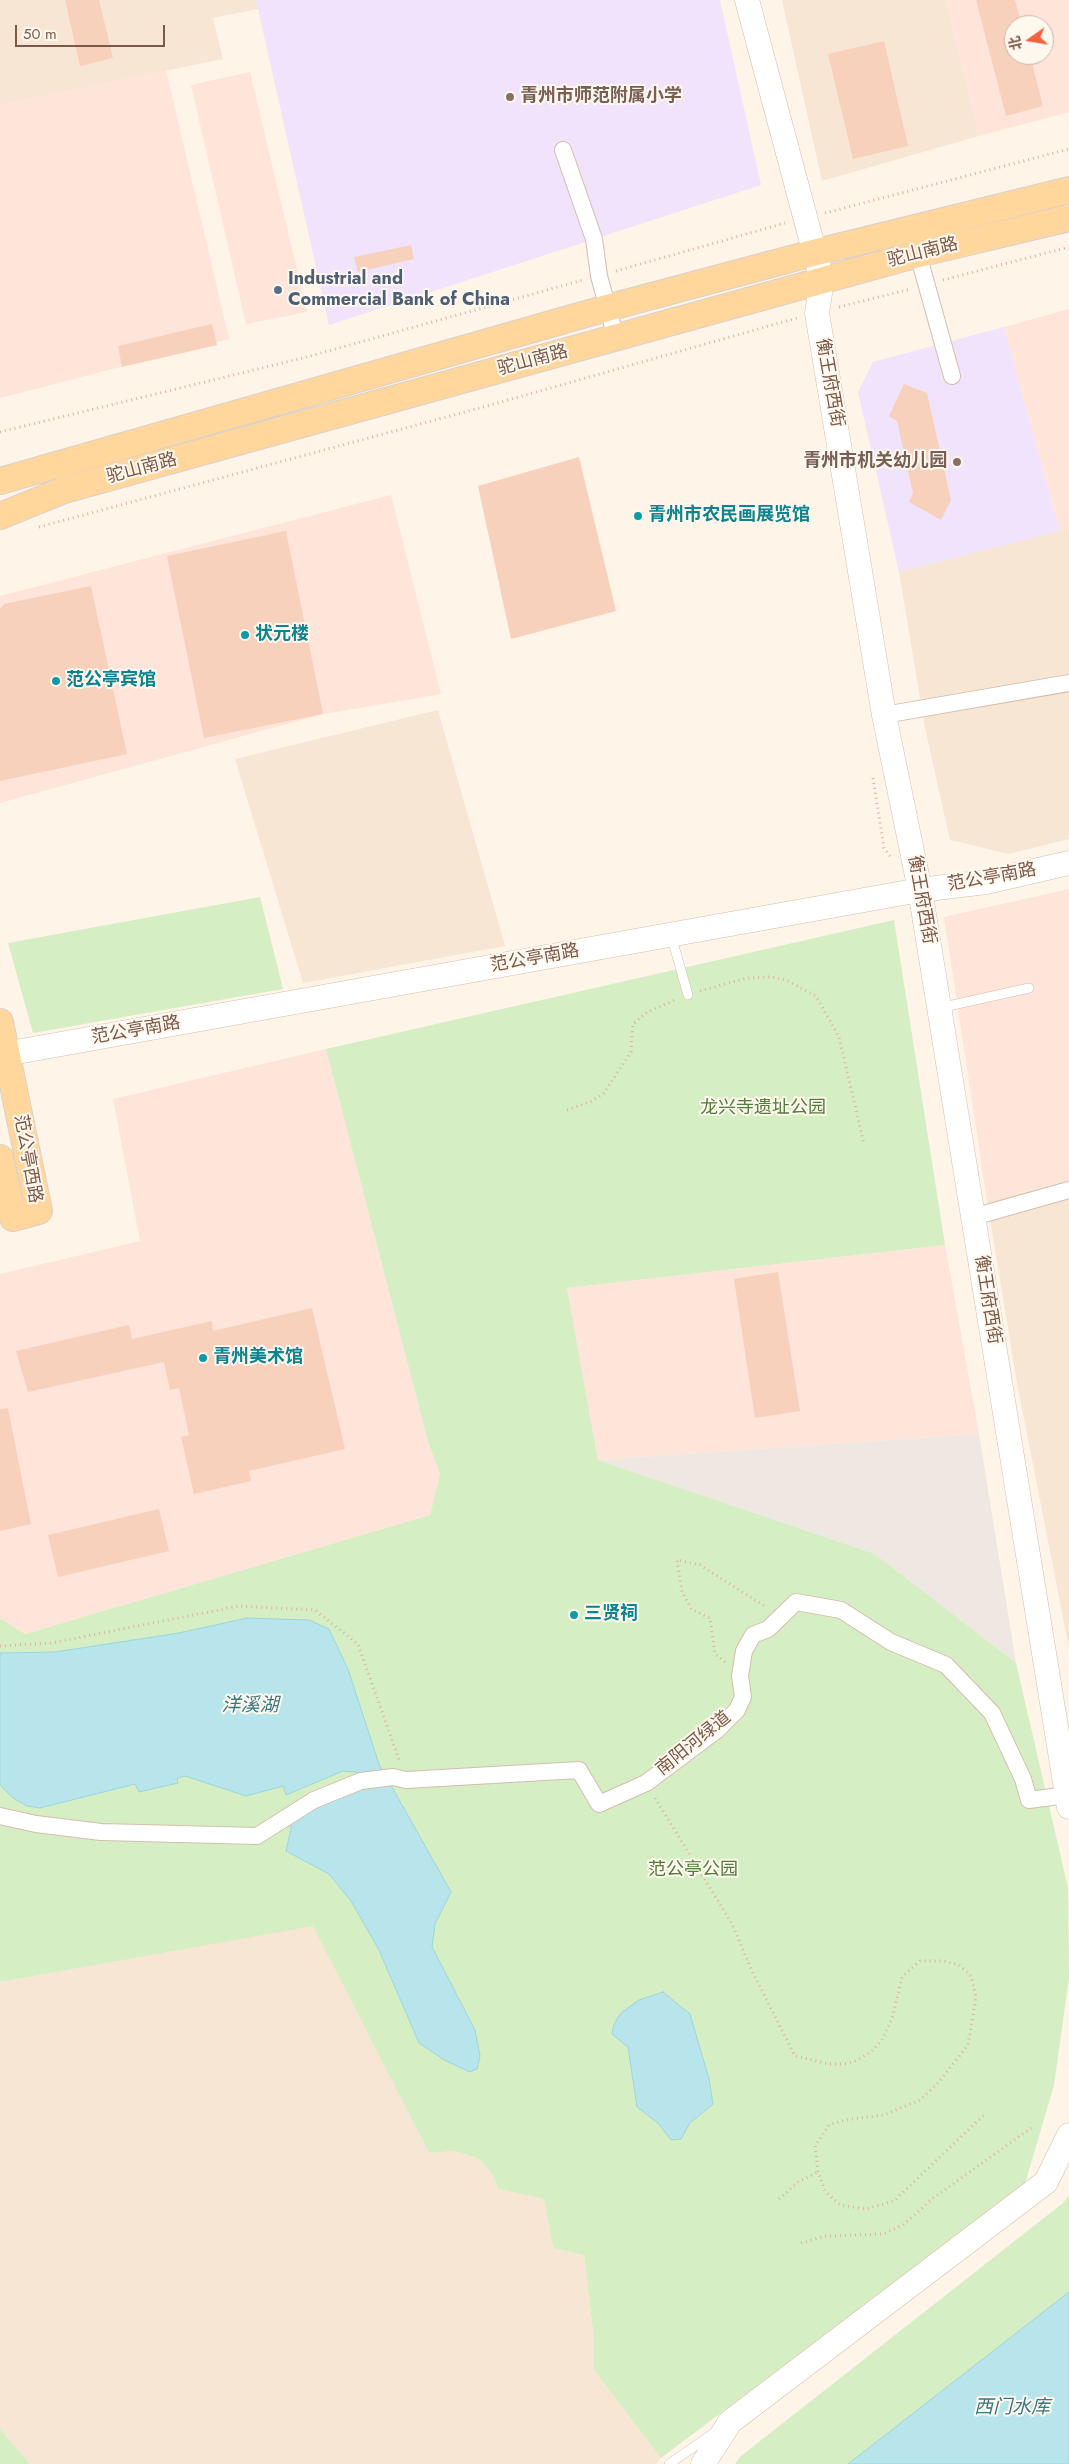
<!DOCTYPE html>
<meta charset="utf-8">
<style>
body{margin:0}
#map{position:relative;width:1069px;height:2464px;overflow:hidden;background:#fef4e7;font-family:Jost,"Noto Sans SC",sans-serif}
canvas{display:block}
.north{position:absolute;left:1004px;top:15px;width:50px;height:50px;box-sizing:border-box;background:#fff8ef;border:1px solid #cbb8ac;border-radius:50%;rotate:257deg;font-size:14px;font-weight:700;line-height:20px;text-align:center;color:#7c5848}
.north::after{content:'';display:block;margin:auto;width:18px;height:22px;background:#f46240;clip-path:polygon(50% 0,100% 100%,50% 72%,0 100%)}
.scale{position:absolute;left:15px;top:25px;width:150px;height:22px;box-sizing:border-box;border:2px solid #7c5848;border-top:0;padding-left:6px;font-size:15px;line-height:18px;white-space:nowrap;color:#7c5848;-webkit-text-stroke:4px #fff8ef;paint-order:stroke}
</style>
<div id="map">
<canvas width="1069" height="2464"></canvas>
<div class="north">北</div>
<div class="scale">50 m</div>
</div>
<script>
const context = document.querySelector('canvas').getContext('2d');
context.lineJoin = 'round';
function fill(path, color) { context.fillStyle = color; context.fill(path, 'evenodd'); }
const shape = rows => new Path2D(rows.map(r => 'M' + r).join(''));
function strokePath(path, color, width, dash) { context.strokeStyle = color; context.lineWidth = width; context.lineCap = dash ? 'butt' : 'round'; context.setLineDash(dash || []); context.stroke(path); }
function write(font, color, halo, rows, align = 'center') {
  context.font = font + ' Jost,"Noto Sans SC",sans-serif'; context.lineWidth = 4; context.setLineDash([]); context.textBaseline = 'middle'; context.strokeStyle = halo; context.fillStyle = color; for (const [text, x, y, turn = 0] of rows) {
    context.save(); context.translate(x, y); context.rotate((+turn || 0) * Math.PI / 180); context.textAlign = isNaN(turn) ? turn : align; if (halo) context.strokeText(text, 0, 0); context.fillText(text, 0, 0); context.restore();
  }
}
fill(shape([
 [0,0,256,0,258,9,213,18,223,59,0,105],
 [782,0,945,0,979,136,822,181],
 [1069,528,1069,839,1009,854,950,840,925,728,899,572],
 [438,710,505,946,303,983,235,759],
 [1069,1181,1069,1648,1017,1383,987,1200],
 [313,1925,429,2153,455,2151,479,2159,491,2172,498,2189,544,2199,553,2248,584,2255,594,2340,594,2370,661,2458,656,2464,30,2464,0,2429,0,1982]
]), '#f7e6d4');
fill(shape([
 [945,0,1069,0,1069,112,979,136],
 [1014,25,1044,25,1044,55,1014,55],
 [166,70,229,339,0,398,0,105],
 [250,72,307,312,246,324,191,85],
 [1069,309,1069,528,1060,531,1004,327],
 [391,495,441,694,323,714,0,803,0,596],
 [1069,889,1069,1181,987,1200,944,917],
 [326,1049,428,1442,440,1474,430,1515,25,1634,0,1618,0,1274,140,1241,113,1099],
 [945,1245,979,1434,598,1460,567,1288]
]), '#ffe4da');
fill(shape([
 [979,1434,1016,1663,875,1554,598,1460]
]), '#efe7e1');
fill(shape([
 [256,0,720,0,761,185,329,325],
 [1004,327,1060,531,899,572,858,392,873,362]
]), '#f1e3fb');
fill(shape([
 [260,897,283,989,33,1033,8,943],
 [894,920,945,1245,567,1288,598,1460,875,1554,1016,1663,1068,1888,1069,1977,1054,2085,1025,2184,661,2458,594,2370,594,2340,584,2255,553,2248,544,2199,498,2189,491,2172,479,2159,455,2151,429,2153,313,1926,0,1982,0,1618,25,1634,430,1515,440,1474,428,1442,326,1049],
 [1069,2195,1069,2464,735,2464,741,2456,1063,2203],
 [0,2429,30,2464,0,2464]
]), '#d6eec3');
const water = shape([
 [247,1618,309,1620,329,1629,348,1669,379,1764,451,1892,435,1924,432,1947,475,2030,480,2056,477,2069,470,2072,446,2061,419,2043,379,1950,351,1901,329,1874,286,1851,291,1829,291,1820,364,1773,343,1771,286,1795,283,1786,246,1796,185,1776,177,1778,178,1783,139,1792,135,1784,40,1808,27,1806,13,1798,0,1785,0,1653,55,1652,179,1633,247,1618],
 [663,1992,690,2014,709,2079,713,2104,690,2123,681,2139,671,2140,658,2123,637,2107,628,2047,612,2034,614,2024,621,2013,639,2000,663,1992],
 [1069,2292,1069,2464,848,2464,1069,2292]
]);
fill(water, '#b8e5eb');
strokePath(water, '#9dd6de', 1);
fill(shape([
 [65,0,99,0,113,58,80,66],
 [976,0,1015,0,1022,25,1014,25,1014,55,1030,55,1043,106,1006,116],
 [884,41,908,146,853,159,828,54],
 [411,245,414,259,358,272,354,257],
 [212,324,217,345,122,367,118,346],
 [904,384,927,393,951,500,941,520,909,502,913,493,897,421,889,416],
 [579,457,616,611,511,639,478,486],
 [286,531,323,714,204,738,167,556],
 [91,586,127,754,0,781,0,609,4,604],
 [778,1272,800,1411,755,1418,734,1279],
 [312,1308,345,1449,249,1471,251,1481,194,1494,181,1437,189,1435,179,1388,170,1390,164,1362,28,1392,16,1351,129,1325,132,1339,212,1321,213,1331],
 [8,1408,31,1524,0,1531,0,1409],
 [159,1509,169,1551,58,1577,48,1535]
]), '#f7d1bb');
const lane = shape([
 [671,935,688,995],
 [939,1008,1029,988],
 [669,2464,714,2433]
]);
const street = shape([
 [563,150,594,239,599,276,616,338],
 [918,254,952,376],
 [884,715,1069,683],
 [973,1217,1069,1190],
 [0,1816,36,1824,101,1832,257,1836,314,1800,361,1781,393,1777,406,1780,579,1770,599,1804,646,1783,717,1730,737,1710,743,1697,740,1676,744,1651,753,1635,768,1629,796,1602,841,1610,891,1642,946,1665,992,1713,1023,1779,1029,1800,1067,1795]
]);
const secondary = shape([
 [747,0,822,280,817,313,884,715,920,890,1069,1807],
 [0,1055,920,890,986,882,1069,863],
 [703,2464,730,2422,1046,2182,1069,2135]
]);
const primary = shape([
 [0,481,607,308,813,253,1069,190],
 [0,516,64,490,918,254,1069,218],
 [0,1022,39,1211,13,1218,0,1158]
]);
strokePath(lane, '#d5bdad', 10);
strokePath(street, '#d5bdad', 18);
strokePath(secondary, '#d8bdaa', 25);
strokePath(primary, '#dad0cc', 28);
strokePath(shape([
 [825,213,1069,149],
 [616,271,785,223],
 [943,280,1069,247],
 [839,307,911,289],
 [0,432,303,358,583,280],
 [39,527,487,406,797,318],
 [873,778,884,848,890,856],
 [700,991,747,978,771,977,786,980,816,996,839,1037,864,1144],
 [567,1110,592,1101,604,1093,631,1052,633,1024,647,1012,675,1000],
 [0,1646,51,1643,239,1606,315,1610,358,1644,399,1760],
 [725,1662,715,1654,710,1618,692,1610,682,1592,677,1560,700,1565,766,1607],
 [655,1798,732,1924,752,1971,795,2056,829,2064,843,2064,855,2061,871,2052,882,2040,892,2019,902,1977,920,1961,943,1961,959,1965,971,1976,976,1997,968,2045,938,2083,920,2100,884,2115,845,2120,829,2125,815,2146,818,2172,825,2191,840,2205,866,2209,894,2201,985,2114],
 [779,2199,798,2182,818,2172],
 [801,2243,826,2236,883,2234,903,2225,932,2199,1031,2128]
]), '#ddb49d', 3, [1, 4]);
strokePath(lane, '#fff', 9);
strokePath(street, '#fff', 16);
strokePath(secondary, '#fff', 24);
strokePath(primary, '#ffd79d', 26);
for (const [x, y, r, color] of [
 [510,97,5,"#8d6e63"],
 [278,290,5,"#5c6f8a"],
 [957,462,5,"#8d6e63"],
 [638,516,5,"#0f9aa8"],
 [245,635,5,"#0f9aa8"],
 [56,681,5,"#0f9aa8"],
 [203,1358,5,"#0f9aa8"],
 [574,1615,5,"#0f9aa8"]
]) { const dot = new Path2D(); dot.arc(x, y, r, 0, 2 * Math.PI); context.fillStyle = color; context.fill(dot); strokePath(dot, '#fff8ef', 2); }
write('bold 18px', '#785e54', '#fff8ef', [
 ["青州市师范附属小学",520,97],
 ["青州市机关幼儿园",947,462,"right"]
], 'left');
write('18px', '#7c5848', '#fff8ef', [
 ["驼山南路",923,253,-14],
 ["驼山南路",533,361,-15],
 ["衡王府西街",829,383,80],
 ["驼山南路",142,469,-15],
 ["范公亭南路",992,878,-10],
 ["衡王府西街",921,900,80],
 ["范公亭南路",535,959,-10],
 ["范公亭南路",136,1031,-10],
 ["范公亭西路",27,1159,80],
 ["衡王府西街",987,1300,81],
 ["南阳河绿道",694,1744,-39]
]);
write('bold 18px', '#4e5e75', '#fff8ef', [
 ["Industrial and",288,280],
 ["Commercial Bank of China",288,301]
], 'left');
write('bold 18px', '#0d838f', '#fff8ef', [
 ["青州市农民画展览馆",648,516],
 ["状元楼",255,635],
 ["范公亭宾馆",66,681],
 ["青州美术馆",213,1358],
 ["三贤祠",584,1615]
], 'left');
write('18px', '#517c3c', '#fff8ef', [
 ["龙兴寺遗址公园",763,1109],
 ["范公亭公园",693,1871]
]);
write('italic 19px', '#397882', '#fff8ef', [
 ["洋溪湖",250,1706],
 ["西门水库",1012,2408]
]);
</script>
